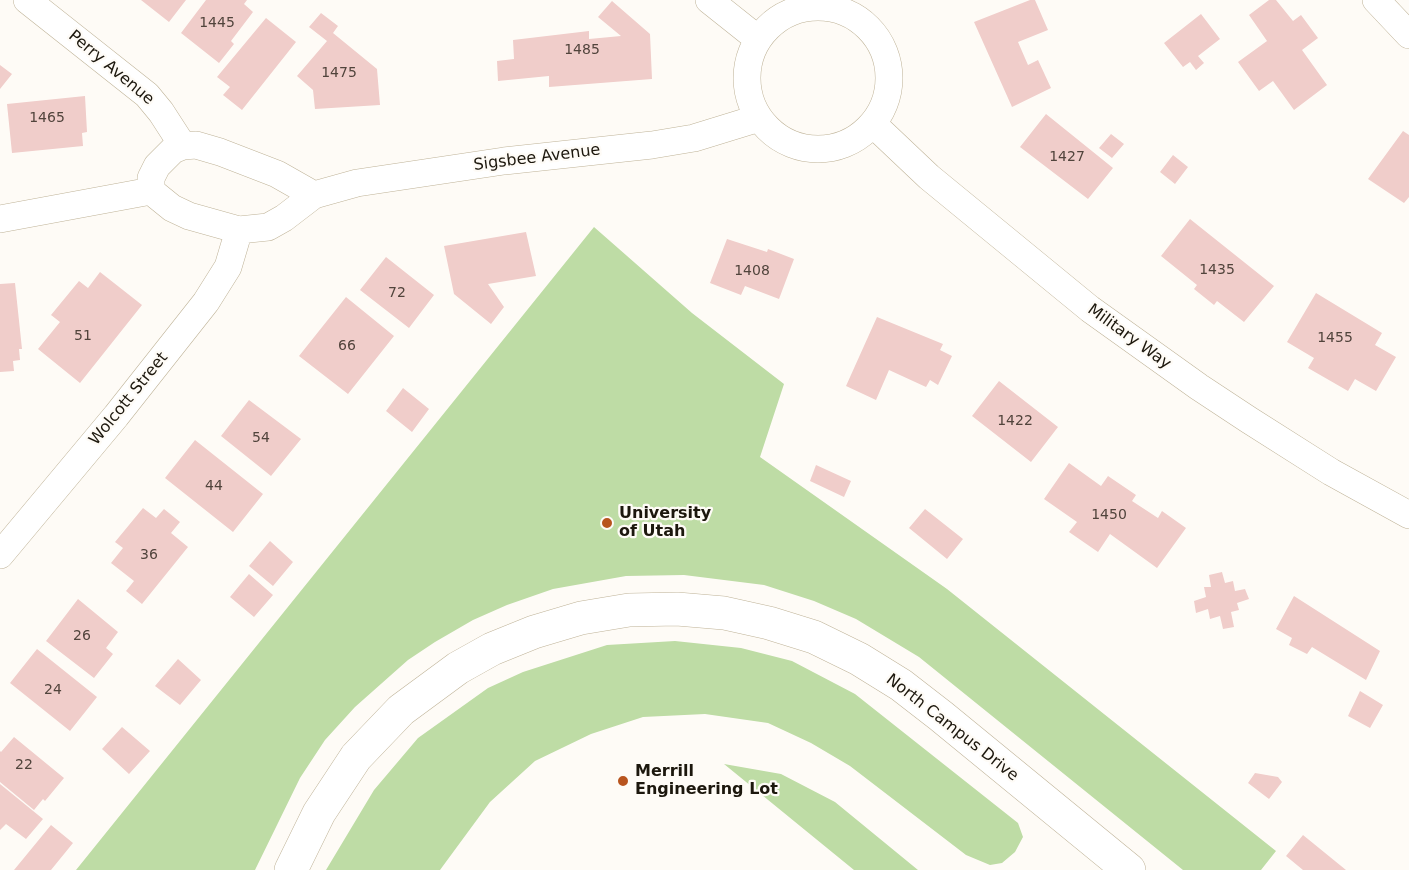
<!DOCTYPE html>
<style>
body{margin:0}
canvas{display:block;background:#fefbf6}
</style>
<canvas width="1409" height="870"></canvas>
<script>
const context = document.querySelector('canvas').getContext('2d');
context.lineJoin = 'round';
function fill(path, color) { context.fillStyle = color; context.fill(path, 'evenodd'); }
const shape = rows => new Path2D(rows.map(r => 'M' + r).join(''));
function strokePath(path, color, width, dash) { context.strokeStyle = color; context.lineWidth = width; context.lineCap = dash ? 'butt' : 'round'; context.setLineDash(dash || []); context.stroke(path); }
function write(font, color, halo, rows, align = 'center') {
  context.font = font + ' "DejaVu Sans",sans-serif'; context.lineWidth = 4.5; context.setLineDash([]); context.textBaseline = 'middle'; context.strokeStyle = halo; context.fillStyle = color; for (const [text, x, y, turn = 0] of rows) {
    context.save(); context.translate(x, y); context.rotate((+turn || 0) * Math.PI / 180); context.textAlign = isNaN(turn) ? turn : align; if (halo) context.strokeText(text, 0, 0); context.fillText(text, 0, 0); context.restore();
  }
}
fill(shape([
 [594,227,692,313,784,384,760,457,947,589,1276,851,1261,870,1183,870,919,657,856,619,814,601,764,585,684,575,626,576,553,589,507,605,473,620,435,642,408,660,355,707,325,740,300,778,255,870,76,870],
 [675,641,741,648,792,661,855,694,1018,823,1023,837,1015,852,1002,863,990,865,966,855,850,766,811,743,768,723,705,714,643,717,591,734,535,761,490,802,440,870,326,870,374,790,418,738,488,688,523,672,607,645],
 [724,764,781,774,835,802,918,870,854,870]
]), '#bedca5');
fill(shape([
 [141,0,186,0,169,22],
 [206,0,247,0,244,4,253,12,231,41,234,44,219,63,181,33],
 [1030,0,1035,0,1048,30,1018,42,1028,65,1038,60,1051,88,1012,107,974,22],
 [1269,0,1276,0,1293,21,1301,15,1318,38,1302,50,1327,85,1294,110,1273,81,1259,91,1238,62,1267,41,1249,15],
 [612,1,650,34,652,79,549,87,549,76,498,81,497,61,514,59,513,40,589,31,589,39,621,36,598,17],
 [321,13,338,26,333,33,377,69,380,105,315,109,313,90,297,76,327,41,309,27],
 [1201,14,1220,39,1198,56,1204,63,1196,70,1190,62,1183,67,1164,43],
 [266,18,296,42,242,110,223,95,230,87,217,77],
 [0,65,12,74,0,89],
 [85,96,87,132,82,133,83,146,12,153,7,104],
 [1046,114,1113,168,1088,199,1020,147],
 [1403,131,1409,135,1409,197,1404,203,1368,179],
 [1111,134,1124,144,1112,158,1099,148],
 [1173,155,1188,167,1175,184,1160,172],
 [1190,219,1274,286,1244,322,1217,301,1214,305,1194,289,1197,285,1161,256],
 [526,232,536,276,488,284,504,307,491,324,454,294,444,246],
 [727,239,767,252,768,249,794,259,779,299,745,286,741,295,710,283],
 [386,257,434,295,409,328,360,290],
 [100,272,142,305,80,383,38,349,60,322,51,315,79,281,88,288],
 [15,283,22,349,19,349,20,360,13,361,14,371,0,372,0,284],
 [1316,293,1382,333,1375,345,1396,357,1376,391,1355,379,1348,391,1308,368,1314,358,1287,342],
 [346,297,394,336,348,394,299,356],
 [877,317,943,344,940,350,952,356,938,385,930,380,926,387,889,370,876,400,846,386],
 [999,381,1058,427,1031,462,972,416],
 [403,388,429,409,412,432,386,411],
 [249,400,301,439,271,476,221,436],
 [195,440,263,494,233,532,165,478],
 [1069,463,1101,486,1108,476,1136,495,1132,501,1158,518,1162,511,1186,528,1157,568,1110,534,1098,552,1069,532,1077,522,1044,499],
 [816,465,851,481,844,497,810,481],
 [143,508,156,518,164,509,180,522,171,533,188,547,142,604,126,591,134,581,111,563,123,548,115,542],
 [925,509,963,539,947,559,909,528],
 [270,541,293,562,273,586,249,566],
 [1222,572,1225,583,1233,581,1235,591,1245,589,1249,599,1237,603,1239,610,1231,612,1234,627,1223,629,1220,616,1210,619,1208,609,1196,613,1194,601,1206,597,1204,587,1211,587,1209,575],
 [249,574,273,595,254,617,230,597],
 [1294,596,1380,651,1366,680,1312,647,1307,654,1289,645,1292,638,1276,629],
 [78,599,118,632,106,648,113,654,94,678,46,641],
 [37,649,97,697,70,731,10,683],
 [178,659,201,680,180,705,155,686],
 [1360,691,1383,705,1370,728,1348,716],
 [122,727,150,751,129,774,102,749],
 [14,737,64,778,45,801,43,799,34,810,0,782,0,751,1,752],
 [1255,773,1278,777,1282,782,1269,799,1248,783],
 [0,784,43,819,26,839,6,824,0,830],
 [51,825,73,843,51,870,14,870],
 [1303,835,1346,870,1303,870,1286,856]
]), '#f0cdca');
const minor = shape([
 [27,0,147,95,161,112,183,146],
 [709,0,758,39],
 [1376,0,1409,35],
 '747 78a71 71 0 1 1 142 0a71 71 0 1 1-142 0Z',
 [873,124,929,177,1090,309,1199,387,1249,420,1331,472,1409,515],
 [151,191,151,178,157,166,173,150,183,146,196,145,220,152,277,174,314,195,357,183,504,161,652,145,694,138,759,118],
 [0,219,151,191,172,208,189,216,239,230,268,227,284,218,314,195],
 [0,555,116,416,206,302,228,267,239,230]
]);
const secondary = shape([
 [291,870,319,813,356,757,401,710,458,668,492,649,534,632,581,618,629,610,677,609,724,613,769,623,814,637,859,659,901,685,941,716,1129,870]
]);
strokePath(minor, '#bfb398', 28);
strokePath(secondary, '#bfb398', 34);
strokePath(minor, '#fff', 27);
strokePath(secondary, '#fff', 33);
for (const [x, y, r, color] of [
 [607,523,6,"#b8541e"],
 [623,781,6,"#b8541e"]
]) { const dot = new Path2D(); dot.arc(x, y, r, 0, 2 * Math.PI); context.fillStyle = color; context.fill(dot); strokePath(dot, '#fefbf6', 2); }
write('14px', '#51443c', null, [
 ["1445",217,23],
 ["1485",582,50],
 ["1475",339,73],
 ["1465",47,118],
 ["1427",1067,157],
 ["1435",1217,270],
 ["1408",752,271],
 ["72",397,293],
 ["51",83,336],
 ["1455",1335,338],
 ["66",347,346],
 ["1422",1015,421],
 ["54",261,438],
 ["44",214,486],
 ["1450",1109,515],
 ["36",149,555],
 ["26",82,636],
 ["24",53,690],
 ["22",24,765]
]);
write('16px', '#1c170d', '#fefbf6', [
 ["Perry Avenue",111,68,40],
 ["Sigsbee Avenue",537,158,-7],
 ["Military Way",1129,337,36],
 ["Wolcott Street",129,399,-51],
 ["North Campus Drive",952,728,38]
]);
write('bold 16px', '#1c170d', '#fefbf6', [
 ["University",619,514],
 ["of Utah",619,532],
 ["Merrill",635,772],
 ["Engineering Lot",635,790]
], 'left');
</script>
